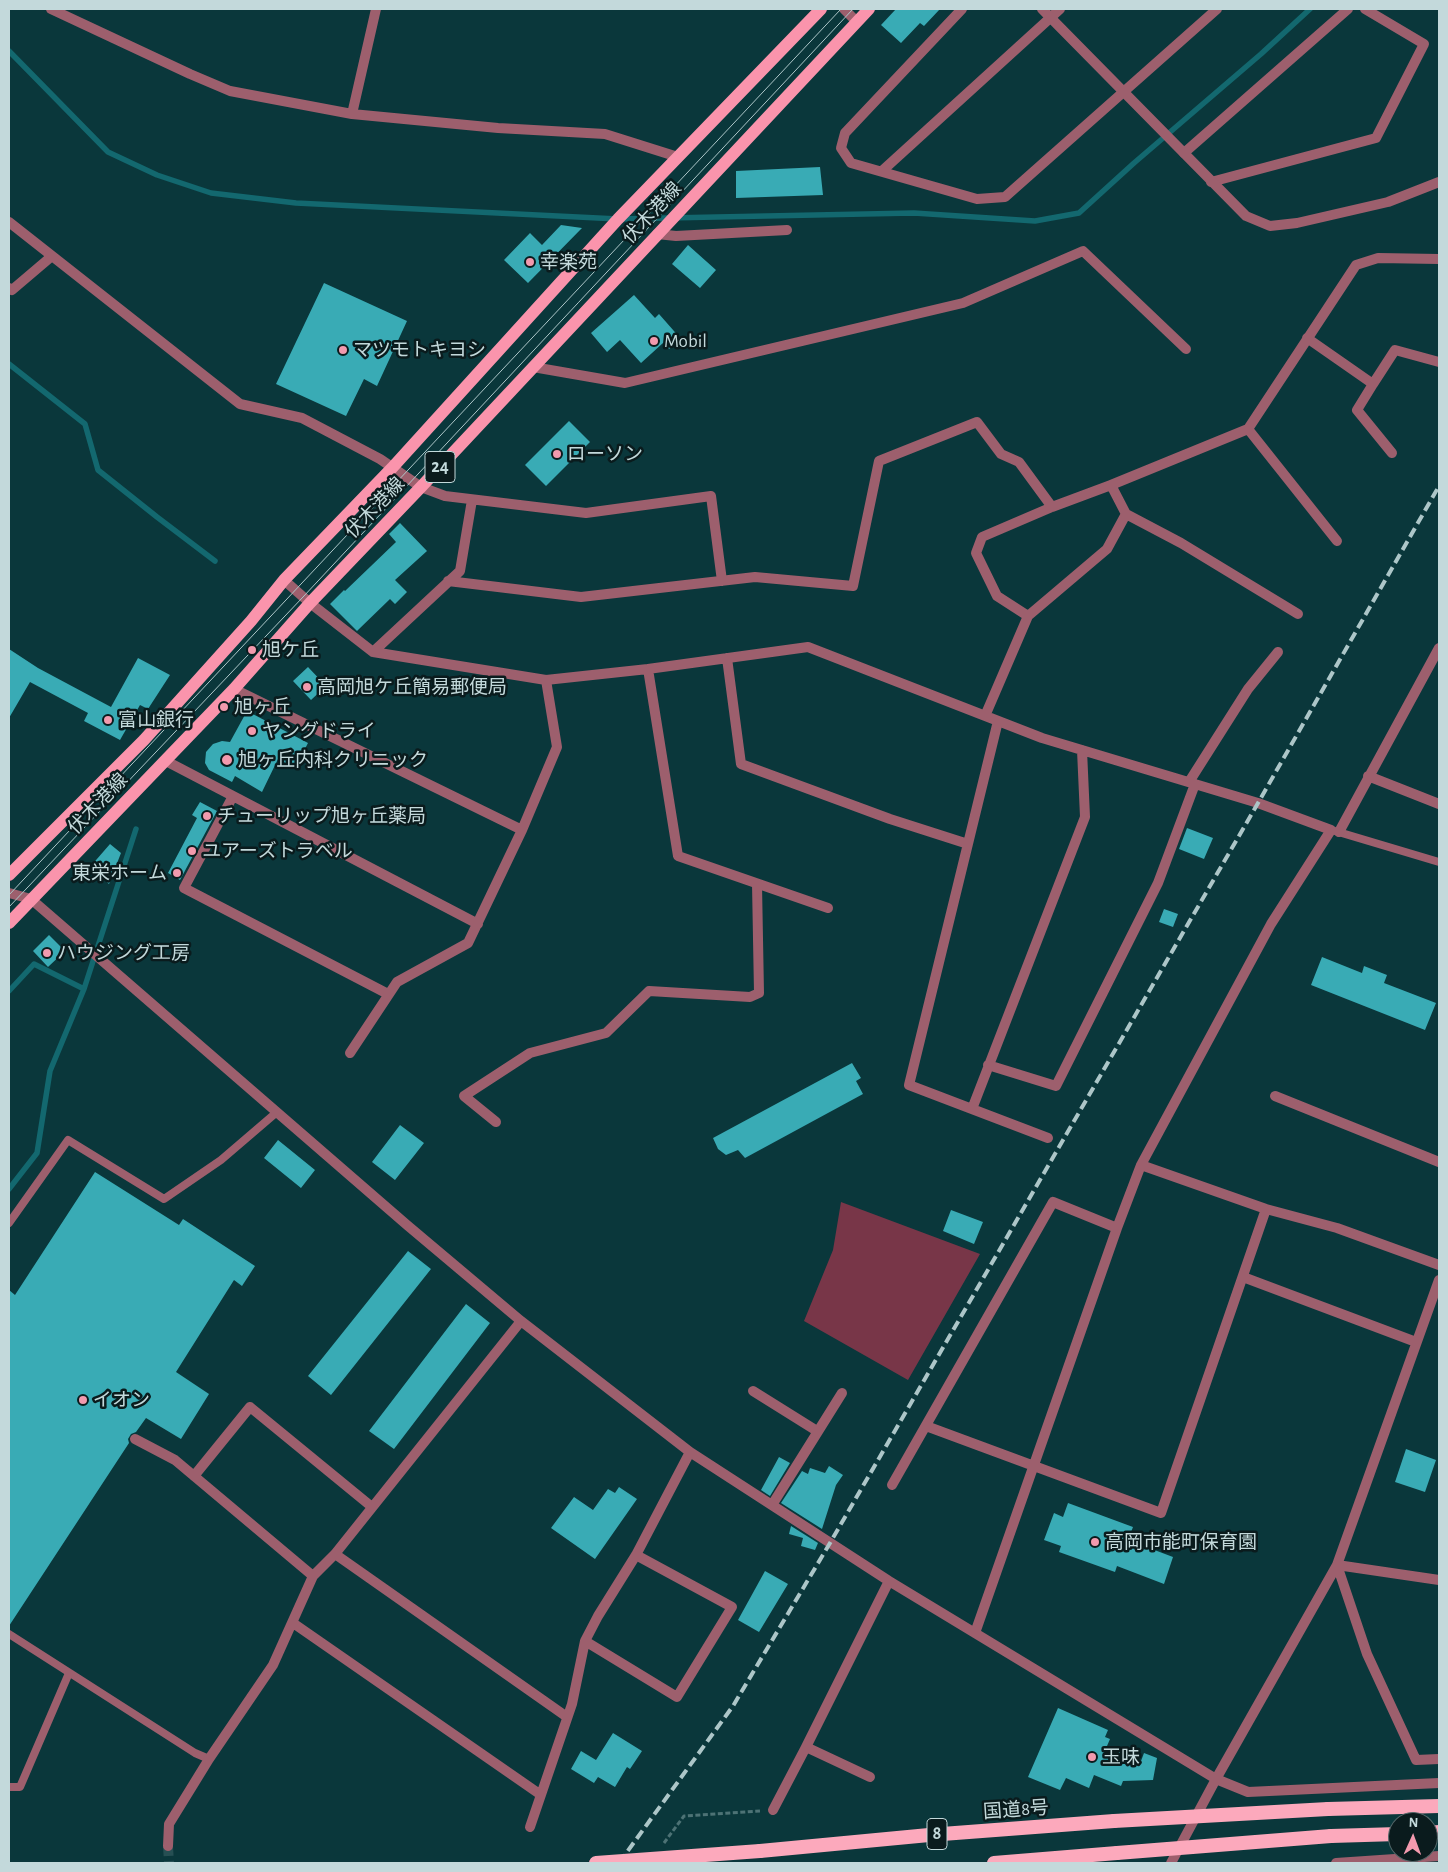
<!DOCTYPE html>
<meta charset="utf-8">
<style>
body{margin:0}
#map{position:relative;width:1448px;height:1872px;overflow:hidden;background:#0a373b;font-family:"Alegreya Sans",sans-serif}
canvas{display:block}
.frame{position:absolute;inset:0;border:10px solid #c3d9db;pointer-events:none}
.north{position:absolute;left:1388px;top:1812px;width:50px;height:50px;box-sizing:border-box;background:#0a1b1d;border:1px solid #546769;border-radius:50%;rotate:2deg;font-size:14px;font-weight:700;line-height:20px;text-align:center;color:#c3d9db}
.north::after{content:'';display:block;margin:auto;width:18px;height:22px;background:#f29aae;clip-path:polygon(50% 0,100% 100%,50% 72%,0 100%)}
</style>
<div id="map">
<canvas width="1448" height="1872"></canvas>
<div class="frame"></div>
<div class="north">N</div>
</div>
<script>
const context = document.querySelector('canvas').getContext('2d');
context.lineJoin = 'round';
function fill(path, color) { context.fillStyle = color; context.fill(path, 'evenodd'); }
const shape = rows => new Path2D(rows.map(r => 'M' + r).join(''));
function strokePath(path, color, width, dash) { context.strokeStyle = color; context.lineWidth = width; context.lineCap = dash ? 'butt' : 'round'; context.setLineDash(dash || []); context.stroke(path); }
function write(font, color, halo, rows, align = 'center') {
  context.font = font + ' "Alegreya Sans","Noto Sans JP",sans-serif'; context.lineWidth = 5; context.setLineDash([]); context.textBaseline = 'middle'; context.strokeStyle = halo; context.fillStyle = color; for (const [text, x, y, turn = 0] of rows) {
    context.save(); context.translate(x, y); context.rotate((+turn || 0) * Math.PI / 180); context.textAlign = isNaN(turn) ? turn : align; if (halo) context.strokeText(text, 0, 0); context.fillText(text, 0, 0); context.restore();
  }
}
fill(shape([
 [841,1202,980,1254,908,1380,804,1321,833,1250]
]), '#783648');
strokePath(shape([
 [9,51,108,152,157,175,211,193,296,203,618,219,914,213,1035,221,1079,213,1134,163,1261,54,1310,9],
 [9,364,85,424,98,470,157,517,215,561],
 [9,991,34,964,84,989],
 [9,1189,37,1153,50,1071,84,989,136,829]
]), '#13686f', 5.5);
fill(shape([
 [896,9,940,9,924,26,920,23,901,43,881,25],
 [820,167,823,195,736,198,736,171],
 [561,225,582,228,528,283,504,260,530,233,542,245],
 [688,245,716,270,700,288,672,264],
 [324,283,407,321,377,386,364,379,346,416,276,384],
 [634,295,655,318,659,314,681,339,669,349,663,343,641,363,620,340,607,352,591,333],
 [569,421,590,442,546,486,525,465],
 [400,523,427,551,395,580,407,592,395,604,390,599,357,631,330,604,344,590,345,591,396,542,389,534],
 [9,649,38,668,111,707,138,658,170,675,148,709,140,705,120,740,84,721,88,713,30,682,9,718],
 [308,667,326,686,311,700,293,681],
 [247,711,308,743,295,768,278,759,262,792,235,776,232,782,209,770,205,763,206,752,213,744,222,741,230,742],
 [200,802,217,811,180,880,168,873,197,818,192,815],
 [1187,828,1213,838,1204,859,1179,849],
 [110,844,121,853,109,884,90,867],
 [1164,909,1178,914,1173,927,1159,922],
 [49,935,65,951,48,967,33,951],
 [1322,957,1362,973,1364,966,1387,975,1384,983,1436,1003,1425,1030,1311,985],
 [852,1063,861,1078,856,1081,863,1094,745,1158,738,1150,726,1155,718,1149,713,1138],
 [400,1125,424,1143,395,1180,372,1162],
 [278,1140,315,1170,301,1188,264,1158],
 [95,1172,179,1225,183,1219,255,1266,242,1286,234,1280,176,1372,209,1394,181,1439,146,1418,136,1432,131,1434,128,1439,129,1443,9,1626,9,1290,15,1295],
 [951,1210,983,1222,974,1244,943,1231],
 [408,1251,431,1269,331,1395,308,1376],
 [466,1304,490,1323,394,1449,369,1431],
 [1406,1449,1436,1460,1425,1492,1395,1482],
 [779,1457,790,1463,770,1496,761,1490],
 [829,1466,843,1475,836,1485,822,1529,781,1503,802,1471,808,1474,810,1468,825,1473],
 [619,1487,637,1499,595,1559,551,1528,574,1497,593,1510,608,1489,615,1493],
 [1068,1503,1133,1527,1128,1540,1173,1557,1164,1584,1117,1566,1115,1572,1059,1552,1061,1546,1044,1540,1054,1513,1063,1517],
 [791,1526,818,1543,815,1550,801,1546,803,1538,789,1534],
 [765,1571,788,1584,759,1632,738,1620],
 [1058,1708,1108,1730,1105,1737,1110,1739,1107,1746,1141,1761,1144,1753,1157,1758,1153,1780,1123,1781,1121,1786,1094,1775,1089,1788,1066,1778,1060,1790,1028,1777],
 [613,1733,642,1751,630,1769,627,1767,615,1787,598,1777,594,1783,571,1769,581,1751,596,1760]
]), '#39abb5');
strokePath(shape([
 [168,1846,169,1863]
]), '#264f53', 10, [10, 5]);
strokePath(shape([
 [664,1843,684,1816,760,1811]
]), '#4d7275', 3, [5, 2.5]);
strokePath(shape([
 [1335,831,1439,862],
 [9,1223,68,1140,164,1199,221,1160,277,1112],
 [9,1634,195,1753,209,1759],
 [9,1787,20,1787,69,1673]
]), '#9d5f6d', 8);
strokePath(shape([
 [51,9,190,74,230,91,352,114,498,128,605,134,678,157],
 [962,9,845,133,841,148,851,163,977,199,1005,197,1217,9],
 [352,114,376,9],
 [1184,153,1348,9],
 [882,171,1060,9],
 [1211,182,1376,138,1424,44,1365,9],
 [9,222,240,404,302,418,380,459,421,487,445,496,586,513,711,496,722,581],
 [657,234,676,236,787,230],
 [9,288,12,290,52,256],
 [1307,338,1373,384,1357,410,1392,453],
 [533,367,625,383,963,303,1083,251,1186,349],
 [1373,384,1395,350,1439,362],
 [1248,429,1337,541],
 [284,580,310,603,373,652,546,680,648,669,808,647,1042,738,1258,803,1331,830,1271,924,1141,1165,1117,1228,975,1633],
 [448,581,581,597,755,577,853,586,879,461,977,422,1001,454,1019,462,1052,507],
 [1298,614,1181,543,1126,514,1111,485,1248,429,1356,265,1378,258,1439,259],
 [1028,616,997,596,976,553,982,537,1052,507,1111,485],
 [373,652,460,571,472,500],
 [727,658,741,764,890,819,968,844],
 [648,669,678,856,828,908],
 [234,689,522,830],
 [985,716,1028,616,1107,549,1126,514],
 [998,721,909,1085,1048,1138],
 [166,761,478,924],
 [1368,776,1439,804],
 [1189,782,1248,689,1278,652],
 [233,796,184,888,388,994],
 [1339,832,1439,648],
 [9,893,31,899,407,1225,521,1321,690,1452,889,1581,1216,1779,1248,1792,1439,1783],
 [350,1053,397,982,468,943,522,830,557,747,546,680],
 [988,1065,1056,1086,1158,883,1195,784],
 [1275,1096,1439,1162],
 [972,1109,1085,817,1082,750],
 [496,1122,464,1096,530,1053,606,1033,649,991,750,997,759,993,757,884],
 [1141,1165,1266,1209,1337,1228,1439,1265],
 [1243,1277,1416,1342],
 [753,1391,817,1431],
 [926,1426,1161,1513,1266,1209],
 [135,1439,175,1460,313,1576],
 [194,1476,250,1407,372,1507],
 [892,1485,1053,1202,1117,1228],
 [772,1505,842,1393],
 [335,1554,567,1717],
 [1337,1565,1367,1654,1416,1760,1439,1759],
 [1337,1565,1439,1580],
 [293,1623,541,1795],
 [585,1641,677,1697,732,1607,636,1555],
 [870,1777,806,1747,889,1581],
 [773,1810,806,1747],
 [530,1827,572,1704,585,1641,598,1616,636,1555,690,1452],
 [168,1846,169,1824,209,1759,273,1665,313,1576,335,1554,521,1321],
 [1171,1863,1216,1779,1337,1565,1439,1280],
 [1336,1863,1439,1856]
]), '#9d5f6d', 10);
strokePath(shape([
 [844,9,857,22],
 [1042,9,1246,216,1270,226,1297,223,1388,202,1439,182]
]), '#9d5f6d', 10);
strokePath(shape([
 [9,875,144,740,251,621,284,580,392,468,618,219,821,9],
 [9,923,234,689,310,603,421,487,869,9]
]), '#fa94ac', 12);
strokePath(shape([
 [1328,1809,1439,1806],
 [1428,1833,1439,1832],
 [1331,1836,1398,1834],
 [760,1851,929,1835,1114,1821],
 [994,1863,1117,1853]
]), '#fca9bc', 14);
strokePath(shape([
 [9,895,841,9],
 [9,907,303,597,853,9]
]), '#adc6c8', 1);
strokePath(shape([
 [619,1863,733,1706,830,1543,1258,803,1439,486]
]), '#adc6c8', 4, [10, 5]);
strokePath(shape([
 [1114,1821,1328,1809],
 [1117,1853,1331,1836],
 [596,1863,760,1851]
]), '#fca9bc', 14);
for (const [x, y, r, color] of [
 [530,262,5,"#f29aae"],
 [654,341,5,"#f29aae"],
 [343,350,5,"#f29aae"],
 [557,454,5,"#f29aae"],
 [252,650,5,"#f29aae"],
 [307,687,5,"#f29aae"],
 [224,707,5,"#f29aae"],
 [108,720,5,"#f29aae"],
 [252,731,5,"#f29aae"],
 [227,760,6,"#f29aae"],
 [207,816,5,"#f29aae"],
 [192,851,5,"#f29aae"],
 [177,873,5,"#f29aae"],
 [47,953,5,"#f29aae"],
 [83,1400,5,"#f29aae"],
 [1095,1542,5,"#f29aae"],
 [1092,1757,5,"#f29aae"]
]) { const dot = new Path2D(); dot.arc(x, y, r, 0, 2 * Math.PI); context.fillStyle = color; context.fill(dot); strokePath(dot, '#0a1b1d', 2); }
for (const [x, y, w] of [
 [440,467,30],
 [937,1834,20]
]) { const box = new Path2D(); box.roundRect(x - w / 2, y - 15.5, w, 31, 4); context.fillStyle = '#0a1b1d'; context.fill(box); strokePath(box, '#c3d9db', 1); }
write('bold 18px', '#c3d9db', null, [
 ["24",440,467],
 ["8",937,1834]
]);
write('19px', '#c3d9db', '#0a1b1d', [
 ["伏木港線",652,213,-47],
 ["伏木港線",375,508,-46],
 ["伏木港線",98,804,-46],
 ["国道8号",1016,1810,-4]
]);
write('19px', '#c3d9db', '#0a1b1d', [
 ["幸楽苑",540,262],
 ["Mobil",664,341],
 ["マツモトキヨシ",353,350],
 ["ローソン",567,454],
 ["旭ケ丘",262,650],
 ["高岡旭ケ丘簡易郵便局",317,687],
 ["旭ヶ丘",234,707],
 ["富山銀行",118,720],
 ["ヤングドライ",262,731],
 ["旭ヶ丘内科クリニック",238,760],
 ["チューリップ旭ヶ丘薬局",217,816],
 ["ユアーズトラベル",202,851],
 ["東栄ホーム",167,873,"right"],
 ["ハウジング工房",57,953],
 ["イオン",93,1400],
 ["高岡市能町保育園",1105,1542],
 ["玉味",1102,1757]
], 'left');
</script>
